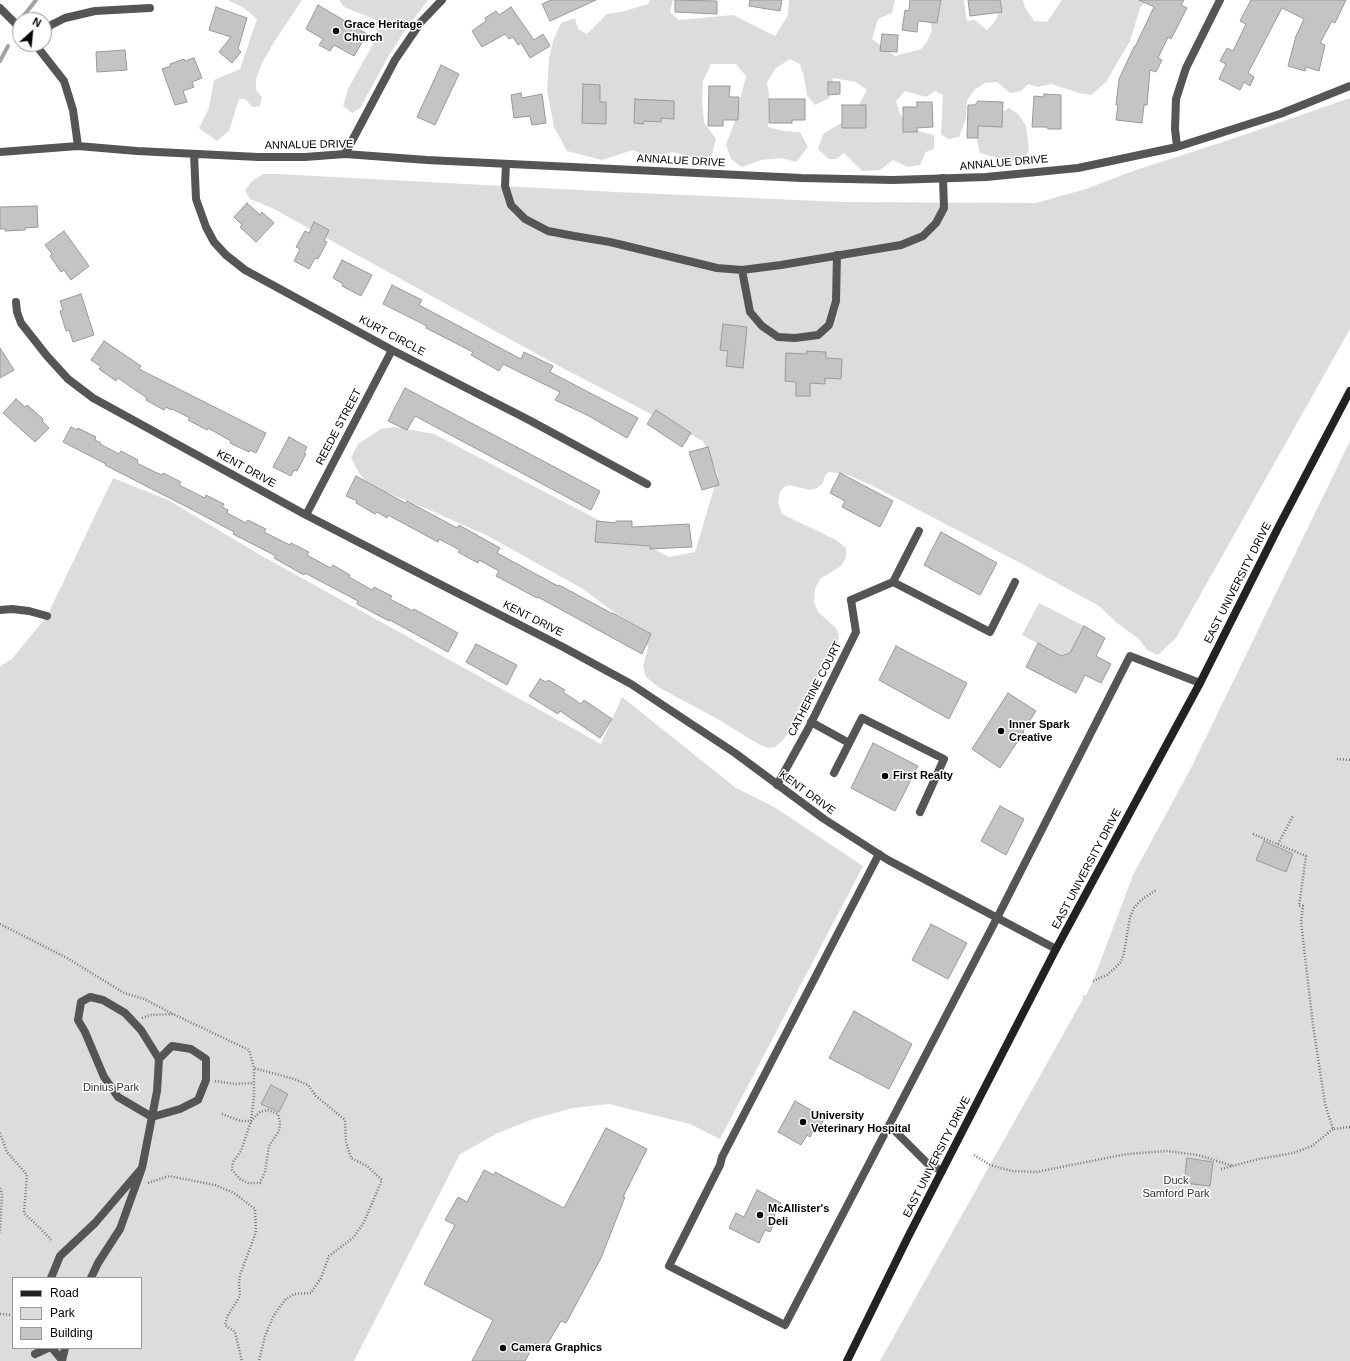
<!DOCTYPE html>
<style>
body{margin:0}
#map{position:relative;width:1350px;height:1361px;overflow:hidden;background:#fff;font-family:Helvetica,sans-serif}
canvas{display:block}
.legend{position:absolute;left:12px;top:1277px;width:130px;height:72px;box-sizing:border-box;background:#fff;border:1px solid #999;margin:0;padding:5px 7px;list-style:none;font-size:12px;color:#000}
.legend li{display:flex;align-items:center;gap:8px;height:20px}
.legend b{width:20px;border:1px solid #999}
.north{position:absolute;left:12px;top:12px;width:40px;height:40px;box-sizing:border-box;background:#fff;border:1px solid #999;border-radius:50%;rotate:27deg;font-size:11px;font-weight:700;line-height:16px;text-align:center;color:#000}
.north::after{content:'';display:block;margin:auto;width:14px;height:18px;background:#000;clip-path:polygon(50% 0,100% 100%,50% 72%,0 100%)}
</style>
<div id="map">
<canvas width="1350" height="1361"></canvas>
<ul class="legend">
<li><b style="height:5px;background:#222"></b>Road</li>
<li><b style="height:11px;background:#dcdcdc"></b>Park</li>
<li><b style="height:11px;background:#c4c4c4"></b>Building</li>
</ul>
<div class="north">N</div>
</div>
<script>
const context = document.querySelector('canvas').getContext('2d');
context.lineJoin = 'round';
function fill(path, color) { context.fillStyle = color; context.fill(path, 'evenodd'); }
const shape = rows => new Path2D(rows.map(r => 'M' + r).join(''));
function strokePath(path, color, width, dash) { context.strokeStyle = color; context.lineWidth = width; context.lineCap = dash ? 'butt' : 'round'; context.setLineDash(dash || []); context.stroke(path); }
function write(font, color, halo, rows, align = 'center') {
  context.font = font + ' Helvetica,sans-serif'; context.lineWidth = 3; context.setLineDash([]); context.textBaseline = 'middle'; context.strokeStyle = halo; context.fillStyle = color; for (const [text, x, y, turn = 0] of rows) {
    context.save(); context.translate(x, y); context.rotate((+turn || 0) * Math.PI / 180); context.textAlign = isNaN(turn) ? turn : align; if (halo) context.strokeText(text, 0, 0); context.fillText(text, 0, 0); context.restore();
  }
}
fill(shape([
 [228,0,302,0,274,42,262,63,256,79,256,90,262,97,260,106,252,107,245,99,239,99,229,131,217,141,199,128,209,108,214,80,240,69,257,19,244,8],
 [339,0,428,0,404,32,388,57,360,108,352,113,343,106,348,89,377,37,376,20,344,7],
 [650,0,673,0,670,12,679,20,733,15,775,36,788,15,789,0,895,0,892,13,878,19,872,39,895,56,921,49,927,42,932,30,926,0,964,0,965,10,967,21,975,20,987,30,993,24,998,16,994,0,1023,0,1025,7,1034,21,1047,22,1062,0,1147,0,1140,8,1130,41,1106,82,1091,95,1079,93,1051,84,1038,87,1028,84,1021,91,1010,93,997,82,985,83,974,90,967,101,966,118,959,137,948,139,941,134,943,95,935,91,926,97,905,91,896,101,900,114,908,124,921,132,934,135,934,149,926,152,920,165,908,167,893,160,880,170,862,171,844,153,836,159,829,159,818,149,823,134,853,116,867,90,856,82,833,78,829,98,815,105,807,95,804,77,800,64,790,59,776,68,767,82,769,95,768,127,783,131,800,132,808,147,796,162,781,158,761,160,742,167,731,159,726,144,733,127,746,76,736,64,711,64,703,81,702,100,704,122,716,139,711,158,698,159,673,152,649,157,633,150,602,160,567,151,554,127,547,90,549,59,553,41,561,23,575,18,578,29,587,34,607,14,625,11,648,4],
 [1350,98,1350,329,1176,638,1158,655,1147,650,1139,639,1117,623,1099,606,1024,565,871,485,848,475,829,472,825,475,823,483,817,488,810,490,789,485,784,487,780,492,778,502,782,514,836,540,846,548,846,557,841,566,820,579,815,589,814,602,818,612,836,628,839,636,838,641,797,713,789,732,783,740,775,747,768,748,760,745,716,718,658,687,646,677,643,666,648,648,642,629,611,610,583,589,488,536,432,511,383,491,366,482,359,473,351,458,358,444,381,429,396,427,434,434,669,557,695,552,718,475,703,441,555,364,272,208,250,199,245,190,252,181,263,174,277,174,616,192,843,202,1036,203,1086,189,1133,171,1232,139],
 [1009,108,1018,114,1026,126,1029,151,1020,160,1005,160,980,153,978,145,975,130,983,123],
 [1350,441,1350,1361,880,1361,1083,999,1082,996,1086,995,1093,981,1133,875,1190,770],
 [113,478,168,500,262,556,601,744,622,697,736,788,774,807,863,866,720,1139,690,1124,609,1104,573,1108,533,1119,498,1133,460,1154,354,1361,0,1361,0,666,12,659,47,616],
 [13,1278,141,1278,141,1348,13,1348],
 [1039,603,1084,626,1070,653,1061,656,1022,635]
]), '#dcdcdc');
strokePath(shape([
 [22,18,36,0],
 [0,61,8,46]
]), '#a3a3a3', 4);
const building = shape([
 [551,0,596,0,550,21,542,4,551,0],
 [675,0,717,1,717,14,675,12,675,0],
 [750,0,782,0,780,11,749,6,750,0],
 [910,0,941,0,937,23,918,21,917,32,902,30,905,10,909,11,910,0],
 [968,0,1000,0,1002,12,970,16,968,0],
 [1139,0,1184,0,1181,5,1187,8,1171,39,1168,37,1158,58,1162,60,1156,72,1150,70,1147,105,1144,105,1142,123,1116,120,1118,105,1116,105,1119,79,1134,47,1135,47,1154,7,1139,0],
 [1251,0,1346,0,1335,23,1332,21,1320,43,1325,45,1319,71,1306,67,1305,71,1288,66,1296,36,1304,19,1282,8,1248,73,1254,77,1250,86,1244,82,1240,90,1219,79,1226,64,1220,61,1227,48,1233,51,1246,24,1240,21,1251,0],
 [318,5,367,34,354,56,334,45,330,51,319,45,323,39,306,29,318,5],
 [216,7,247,18,238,49,241,52,232,63,219,52,231,37,209,30,216,7],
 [511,7,534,40,543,34,550,46,530,58,521,43,518,45,513,37,509,39,505,34,482,47,472,31,486,21,485,18,496,11,499,15,511,7],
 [882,34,898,35,897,52,880,51,882,34],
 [125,50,127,70,97,72,96,52,125,50],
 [194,58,202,78,192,82,194,87,183,91,187,102,175,105,162,69,171,66,170,64,184,59,185,61,194,58],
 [441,65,459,74,435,125,417,117,441,65],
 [828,82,840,82,840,94,828,95,828,82],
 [583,84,600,85,600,102,606,102,606,124,582,123,583,84],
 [709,86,730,86,729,97,739,97,738,120,723,120,723,126,708,126,709,86],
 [521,93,522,98,542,94,546,123,532,125,530,116,514,118,511,95,521,93],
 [1044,94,1061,95,1061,129,1048,129,1047,127,1032,127,1034,96,1044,97,1044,94],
 [635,99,674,101,674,119,661,118,661,122,644,121,643,124,634,123,635,99],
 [769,99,805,99,805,120,792,120,792,123,769,123,769,99],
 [978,101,1003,102,1002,127,978,126,978,138,967,138,968,105,975,105,978,101],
 [917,102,932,102,933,127,917,128,917,132,903,132,903,107,917,107,917,102],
 [842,105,866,105,866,128,842,128,842,105],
 [247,203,260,215,262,212,274,223,256,242,240,227,242,225,234,217,247,203],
 [37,206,38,227,25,228,25,230,5,231,6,229,0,229,0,207,37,206],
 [314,222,329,230,324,241,327,242,318,259,315,258,309,269,294,261,300,249,296,247,305,231,309,233,314,222],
 [64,231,89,266,71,280,64,270,61,272,50,256,52,254,45,245,64,231],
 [342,260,372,275,361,296,342,286,343,284,333,278,342,260],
 [392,285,422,300,419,305,521,359,524,352,553,366,550,372,638,418,627,438,587,415,555,400,560,392,503,364,499,371,471,355,473,352,426,328,427,326,383,304,392,285],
 [81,294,94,335,73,342,69,330,66,331,60,311,63,310,60,301,81,294],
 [723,324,747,327,743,368,726,366,728,351,720,350,723,324],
 [104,341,141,366,139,369,266,433,256,453,250,450,249,452,230,443,231,441,208,428,207,430,188,420,190,418,172,409,171,410,166,407,164,410,146,400,147,398,118,378,116,381,99,369,101,367,91,360,104,341],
 [0,348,14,370,0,378,0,348],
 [807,351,826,352,826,358,842,359,841,379,825,378,825,384,810,383,810,396,796,396,796,382,785,381,786,353,807,354,807,351],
 [405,388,600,491,591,510,415,416,407,430,388,421,405,388],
 [16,399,25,407,27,405,43,419,42,421,49,428,35,442,3,413,16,399],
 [656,410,691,433,682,447,647,424,656,410],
 [71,427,77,430,78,428,96,437,95,440,101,443,100,444,119,454,121,451,138,460,137,463,155,472,162,475,163,473,181,482,179,485,205,498,206,495,224,504,222,507,228,510,227,513,246,523,248,520,266,529,264,532,290,545,291,543,309,552,307,555,325,565,331,568,333,565,350,575,349,577,372,590,374,587,392,596,390,599,413,611,414,609,458,633,448,652,390,620,389,621,357,604,358,601,305,573,304,575,274,558,276,556,233,534,234,532,191,509,105,465,106,464,63,442,71,427],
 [289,437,307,447,304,453,306,454,297,471,294,470,291,476,273,467,289,437],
 [708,447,719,485,702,490,689,452,708,447],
 [840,473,893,501,880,527,842,507,845,501,830,493,840,473],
 [356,476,405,503,407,501,457,528,459,525,500,548,497,553,558,586,559,585,613,614,613,613,651,634,642,654,538,597,537,598,496,576,499,571,479,560,478,563,458,552,460,550,439,539,438,542,388,515,387,518,377,512,375,514,356,503,357,501,346,496,356,476],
 [597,521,616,523,616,521,632,521,632,527,689,524,692,547,650,549,650,546,595,542,597,521],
 [941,532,997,563,980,595,924,565,941,532],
 [1084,626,1105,638,1096,656,1111,664,1101,683,1085,675,1076,693,1026,667,1038,643,1061,656,1070,653,1084,626],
 [476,644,517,665,507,685,466,662,476,644],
 [896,646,967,683,949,719,879,680,896,646],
 [540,679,546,682,548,680,565,690,563,692,581,704,584,700,612,719,600,738,560,711,558,714,529,696,540,679],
 [1008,693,1036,711,1023,731,1024,732,1000,768,972,749,1008,693],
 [873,743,918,766,895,811,851,788,873,743],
 [1000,806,1024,819,1006,855,981,841,1000,806],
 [1264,841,1293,854,1286,872,1256,860,1264,841],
 [931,924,967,943,948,979,912,960,931,924],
 [854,1011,912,1044,889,1089,829,1058,854,1011],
 [271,1085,288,1094,279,1112,261,1104,271,1085],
 [795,1101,825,1118,817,1132,814,1129,810,1137,807,1135,801,1145,778,1132,795,1101],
 [606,1128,647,1149,623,1197,625,1197,601,1258,566,1323,561,1321,545,1348,535,1343,525,1361,472,1361,493,1320,424,1284,455,1225,445,1220,458,1197,467,1202,484,1170,494,1175,495,1172,564,1208,606,1128],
 [1187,1158,1213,1162,1210,1186,1184,1183,1187,1158],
 [757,1190,781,1203,773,1218,776,1219,770,1232,765,1230,759,1243,729,1228,736,1213,744,1217,757,1190]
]);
fill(building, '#c4c4c4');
strokePath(building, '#999', 1);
strokePath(shape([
 [1337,759,1350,760],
 [1253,834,1306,856,1299,906,1303,906,1301,922,1313,1025,1325,1104,1333,1129,1350,1127],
 [1278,844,1293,816],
 [0,924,67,958,124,993,144,999,173,1014],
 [1093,981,1107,975,1115,968,1121,962,1124,953,1130,917,1134,908,1141,900,1156,890],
 [142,1018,151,1015,173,1014,249,1050,254,1068,294,1079,308,1085,316,1096,345,1120,346,1142,351,1158,367,1166,382,1180,364,1222,354,1237,329,1256,321,1278,311,1293,294,1294,285,1300,274,1315,265,1336,259,1361],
 [215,1081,235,1084,254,1083],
 [222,1114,241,1121,251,1121,260,1112,268,1110,278,1114,280,1122,279,1131,269,1146,265,1172,260,1183,248,1183,240,1179,232,1170,233,1162,241,1151,251,1121,254,1096,254,1068],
 [0,1133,7,1152,27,1175,24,1213,41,1229,52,1241],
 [974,1155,990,1165,1012,1171,1036,1172,1127,1154,1167,1151,1198,1155,1233,1166],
 [1221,1169,1259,1159,1293,1153,1312,1146,1333,1129],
 [148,1183,169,1176,215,1185,234,1193,255,1209,256,1232,240,1275,239,1285,240,1296,227,1317,225,1325,235,1332,242,1361],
 [0,1188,2,1193,0,1233],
 [0,1314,13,1315]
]), '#777', 2.5, [1, 2]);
strokePath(shape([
 [506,164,505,186,511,205,525,219,548,231,574,236,610,242,717,268,742,270,781,265,901,245,923,236,936,223,944,208,943,178],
 [742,270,750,312,762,326,778,337,795,338,818,335,829,325,836,301,837,255],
 [893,582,990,632,1015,582],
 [851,600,893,582,919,531],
 [811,722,849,743],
 [834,773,862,718,944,759,920,812],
 [879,854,722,1157,720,1165,669,1266,785,1325,997,918,1130,656,1200,683],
 [889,1125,927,1163,942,1171],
 [142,1168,152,1117,157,1091,159,1059,172,1046,191,1049,206,1059,206,1080,198,1100,180,1109,152,1117,118,1097,104,1077,85,1032,78,1020,81,1002,90,997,103,1000,125,1013,141,1030,159,1059],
 [51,1278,60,1256,95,1223,142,1168,120,1229,98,1263,91,1278],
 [52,1348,62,1360],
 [35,1354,48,1348],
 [62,1361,65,1348]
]), '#555', 8);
strokePath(shape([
 [0,8,20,28],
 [44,32,51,25,65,18,95,11,150,8],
 [35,44,64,81,73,110,78,146],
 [1177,147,1175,129,1176,99,1186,68,1220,0],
 [0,152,78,146,137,151,258,157,305,157,345,154,427,160,801,178,893,180,986,177,1078,168,1177,147,1280,114,1350,86],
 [194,154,196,199,206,227,214,242,226,255,245,270,392,350,529,420,647,484],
 [345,154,395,60,421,22,442,0],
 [16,302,17,312,21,323,47,356,68,379,93,398,306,515,426,577,563,647,631,684,735,753,824,819,888,860,1056,949],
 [306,515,392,350],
 [0,610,12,609,29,611,47,616],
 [777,785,808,729,856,632,851,600]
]), '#555', 8);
strokePath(shape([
 [847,1361,908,1237,1056,949,1200,683,1278,528,1350,391]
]), '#222', 8);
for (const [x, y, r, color] of [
 [336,31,4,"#000"],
 [1001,731,4,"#000"],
 [885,776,4,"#000"],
 [803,1122,4,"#000"],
 [760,1215,4,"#000"],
 [503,1348,4,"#000"]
]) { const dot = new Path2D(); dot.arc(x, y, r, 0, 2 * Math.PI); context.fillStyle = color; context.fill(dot); strokePath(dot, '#fff', 1.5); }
write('bold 11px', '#000', '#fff', [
 ["Grace Heritage",344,25],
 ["Church",344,38],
 ["Inner Spark",1009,725],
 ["Creative",1009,738],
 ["First Realty",893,776],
 ["University",811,1116],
 ["Veterinary Hospital",811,1129],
 ["McAllister's",768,1209],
 ["Deli",768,1222],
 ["Camera Graphics",511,1348]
], 'left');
write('11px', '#000', '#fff', [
 ["ANNALUE DRIVE",309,145,-1],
 ["ANNALUE DRIVE",681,161,3],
 ["ANNALUE DRIVE",1004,163,-5],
 ["KURT CIRCLE",392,336,28],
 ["REEDE STREET",339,427,-62],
 ["KENT DRIVE",246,469,29],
 ["EAST UNIVERSITY DRIVE",1238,583,-63],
 ["KENT DRIVE",533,619,27],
 ["CATHERINE COURT",815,689,-63],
 ["KENT DRIVE",807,793,36],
 ["EAST UNIVERSITY DRIVE",1087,869,-62],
 ["EAST UNIVERSITY DRIVE",937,1157,-63]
]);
write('11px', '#333', '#fff', [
 ["Dinius Park",111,1088],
 ["Duck",1176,1181],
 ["Samford Park",1176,1194]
]);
</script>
